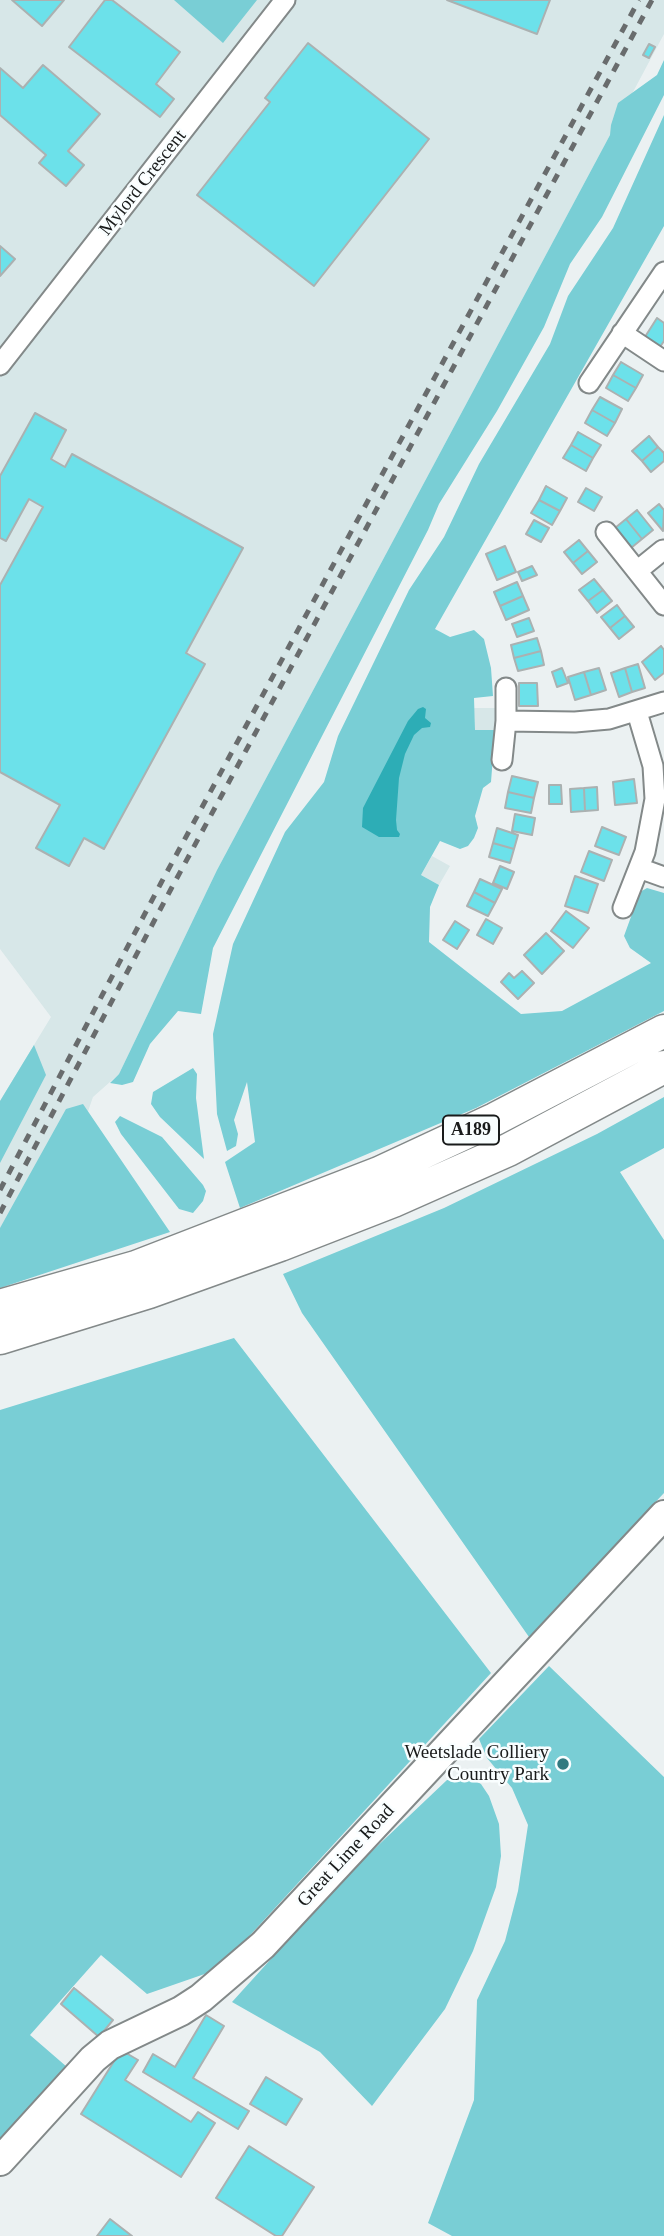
<!DOCTYPE html>
<style>
body{margin:0}
canvas{display:block;background:#ebf1f2}
</style>
<canvas width="664" height="2236"></canvas>
<script>
const context = document.querySelector('canvas').getContext('2d');
context.lineJoin = 'round';
function fill(path, color) { context.fillStyle = color; context.fill(path, 'evenodd'); }
const shape = rows => new Path2D(rows.map(r => 'M' + r).join(''));
function strokePath(path, color, width, dash) { context.strokeStyle = color; context.lineWidth = width; context.lineCap = dash ? 'butt' : 'round'; context.setLineDash(dash || []); context.stroke(path); }
function write(font, color, halo, rows, align = 'center') {
  context.font = font + ' "Times New Roman",serif'; context.lineWidth = 5; context.setLineDash([]); context.textBaseline = 'middle'; context.strokeStyle = halo; context.fillStyle = color; for (const [text, x, y, turn = 0] of rows) {
    context.save(); context.translate(x, y); context.rotate((+turn || 0) * Math.PI / 180); context.textAlign = isNaN(turn) ? turn : align; if (halo) context.strokeText(text, 0, 0); context.fillText(text, 0, 0); context.restore();
  }
}
fill(shape([
 [0,0,664,0,664,34,217,870,119,1074,93,1097,85,1120,0,1296,0,1101,51,1017,0,949],
 [474,708,495,708,495,730,475,731],
 [432,856,450,866,439,885,421,875]
]), '#d7e7e8');
fill(shape([
 [174,0,257,0,223,43],
 [664,60,664,95,602,217,570,264,544,327,497,411,439,504,428,530,213,948,201,1014,178,1011,150,1044,133,1082,122,1085,110,1083,119,1074,217,870,610,135,611,125,618,103,657,75],
 [664,115,664,226,435,629,450,637,474,630,484,639,491,668,493,696,474,698,475,730,495,730,491,782,483,788,475,816,478,828,474,838,468,846,460,849,440,841,421,875,439,885,430,907,429,942,521,1014,562,1011,651,963,630,948,624,936,640,892,647,888,664,893,664,1011,476,1108,240,1208,225,1162,255,1142,247,1082,234,1120,238,1134,236,1146,227,1151,217,1114,213,1034,233,944,285,832,324,782,338,736,409,590,444,537,479,464,550,344,568,296,613,228],
 [34,1045,46,1075,0,1163,0,1101],
 [193,1068,197,1074,196,1098,204,1159,160,1117,151,1104,153,1092],
 [664,1097,664,1148,620,1172,664,1240,664,1493,529,1637,302,1313,283,1274,444,1208,597,1134],
 [83,1104,170,1232,0,1288,0,1228,66,1109],
 [120,1116,162,1137,203,1185,206,1191,203,1201,193,1213,179,1209,121,1134,115,1122],
 [234,1338,491,1673,219,1969,147,1994,101,1955,30,2035,67,2067,0,2142,0,1410],
 [549,1666,664,1777,664,2236,452,2236,428,2223,474,2100,477,2000,505,1941,518,1891,528,1825,512,1788,487,1758,479,1739],
 [470,1778,481,1784,489,1796,499,1824,501,1856,496,1887,473,1951,445,2009,372,2106,320,2052,232,2002,349,1873,447,1780]
]), '#79ced5');
fill(shape([
 [423,707,426,709,425,718,431,723,430,727,422,728,414,735,405,754,399,778,396,820,397,830,400,834,399,837,379,837,362,827,363,808,408,721,418,709]
]), '#2dadb6');
const building = shape([
 [12,0,64,0,42,26,12,0],
 [105,0,112,0,180,52,156,84,174,99,160,117,69,47,105,0],
 [447,0,550,0,537,34,447,0],
 [308,43,429,139,314,286,197,195,270,102,265,98,308,43],
 [649,44,655,47,649,58,643,55,649,44],
 [43,65,100,114,68,151,84,165,66,186,39,163,46,155,0,115,0,68,23,88,43,65],
 [0,246,15,259,0,276,0,246],
 [657,318,664,323,664,341,658,350,643,340,657,318],
 [621,362,643,375,636,388,613,375,621,362],
 [613,375,636,388,628,401,606,388,613,375],
 [600,397,622,409,615,423,592,410,600,397],
 [592,410,615,423,607,436,585,423,592,410],
 [35,413,66,430,51,459,65,467,72,454,243,548,186,653,205,664,104,849,84,838,69,866,36,848,60,805,0,772,0,585,43,507,29,499,6,541,0,538,0,476,35,413],
 [578,432,601,445,593,458,571,445,578,432],
 [649,436,658,447,642,461,632,451,649,436],
 [571,445,593,458,586,471,563,458,571,445],
 [658,447,664,453,664,461,651,472,642,461,658,447],
 [546,486,567,498,560,511,539,500,546,486],
 [586,488,602,497,594,511,578,502,586,488],
 [539,500,560,511,552,525,531,513,539,500],
 [659,504,664,510,663,531,648,513,659,504],
 [637,510,653,530,642,539,626,519,637,510],
 [626,519,642,539,631,548,615,528,626,519],
 [534,520,549,528,541,542,526,534,534,520],
 [579,540,588,551,573,563,564,552,579,540],
 [505,546,516,572,497,580,486,554,505,546],
 [588,551,597,562,582,574,573,563,588,551],
 [532,566,537,575,522,581,518,572,532,566],
 [594,579,603,590,588,601,579,590,594,579],
 [517,582,523,596,500,606,494,592,517,582],
 [603,590,612,601,597,613,588,601,603,590],
 [523,596,529,610,506,620,500,606,523,596],
 [617,605,625,616,610,628,601,617,617,605],
 [625,616,634,627,619,639,610,628,625,616],
 [529,618,534,631,517,637,512,624,529,618],
 [537,638,541,651,514,658,511,645,537,638],
 [661,646,664,650,664,673,655,680,642,662,661,646],
 [541,651,544,665,518,671,514,658,541,651],
 [638,664,645,688,632,692,625,668,638,664],
 [562,668,568,683,557,687,552,672,562,668],
 [599,668,606,690,591,695,584,672,599,668],
 [625,668,632,692,619,697,611,673,625,668],
 [584,672,591,695,575,700,568,677,584,672],
 [519,683,537,683,538,706,519,706,519,683],
 [512,776,538,782,534,798,508,792,512,776],
 [634,779,637,803,615,805,613,782,634,779],
 [549,785,561,785,562,804,549,804,549,785],
 [597,787,598,810,585,811,584,788,597,787],
 [584,788,585,811,571,812,570,789,584,788],
 [508,792,534,798,531,813,505,808,508,792],
 [515,814,535,818,532,835,512,831,515,814],
 [602,827,626,837,619,855,595,846,602,827],
 [497,828,518,835,514,849,493,843,497,828],
 [493,843,514,849,510,863,489,857,493,843],
 [589,851,612,860,604,881,581,872,589,851],
 [500,866,514,872,507,889,493,883,500,866],
 [575,876,598,884,588,913,565,906,575,876],
 [480,879,502,889,495,903,474,892,480,879],
 [474,892,495,903,488,916,467,906,474,892],
 [566,911,589,928,573,948,551,931,566,911],
 [486,919,502,928,493,944,477,935,486,919],
 [455,921,469,930,457,949,443,940,455,921],
 [546,933,564,951,542,974,524,955,546,933],
 [522,971,534,983,518,999,501,982,509,973,514,978,522,971],
 [74,1988,113,2020,99,2037,61,2004,74,1988],
 [206,2015,224,2026,193,2078,249,2111,238,2129,143,2072,153,2054,175,2067,206,2015],
 [121,2050,138,2060,125,2080,191,2122,198,2112,215,2123,181,2177,81,2114,121,2050],
 [266,2077,302,2099,286,2125,250,2104,266,2077],
 [249,2146,314,2187,282,2236,276,2236,216,2198,249,2146],
 [110,2219,132,2236,97,2236,110,2219]
]);
fill(building, '#6ce1ea');
strokePath(building, '#abb1b1', 2);
const minor = shape([
 [622,333,664,361],
 [0,365,285,0],
 [589,383,664,272],
 [606,532,664,605],
 [637,571,663,550],
 [506,721,575,722,609,719,664,702],
 [502,760,506,721,506,688],
 [639,868,664,877],
 [623,908,645,852,655,799,653,766,637,712]
]);
const secondary = shape([
 [0,2161,93,2059,110,2045,181,2011,201,1998,263,1945,664,1515]
]);
const primary = shape([
 [0,1306,136,1267,379,1173,495,1119,664,1031],
 [0,1338,149,1292,280,1245,393,1201,508,1150,664,1067]
]);
strokePath(minor, '#838989', 23);
strokePath(secondary, '#838989', 32);
strokePath(primary, '#838989', 35);
strokePath(minor, '#fff', 19);
strokePath(secondary, '#fff', 28);
strokePath(primary, '#fff', 32);
strokePath(shape([
 [0,1190,161,883,639,0],
 [0,1213,171,889,652,0]
]), '#696c6d', 5, [9, 9]);
for (const [x, y, r, color] of [
 [563,1764,7,"#327a80"]
]) { const dot = new Path2D(); dot.arc(x, y, r, 0, 2 * Math.PI); context.fillStyle = color; context.fill(dot); strokePath(dot, '#f9feff', 2.5); }
for (const [x, y, w] of [
 [471,1130,56]
]) { const box = new Path2D(); box.roundRect(x - w / 2, y - 14.5, w, 29, 5); context.fillStyle = '#f9feff'; context.fill(box); strokePath(box, '#191b1b', 2); }
write('bold 18px', '#191b1b', null, [
 ["A189",471,1130]
]);
write('19px', '#191b1b', '#f9feff', [
 ["Mylord Crescent",143,183,-52],
 ["Great Lime Road",346,1856,-47]
]);
write('19px', '#191b1b', '#f9feff', [
 ["Weetslade Colliery",549,1753],
 ["Country Park",549,1775]
], 'right');
</script>
